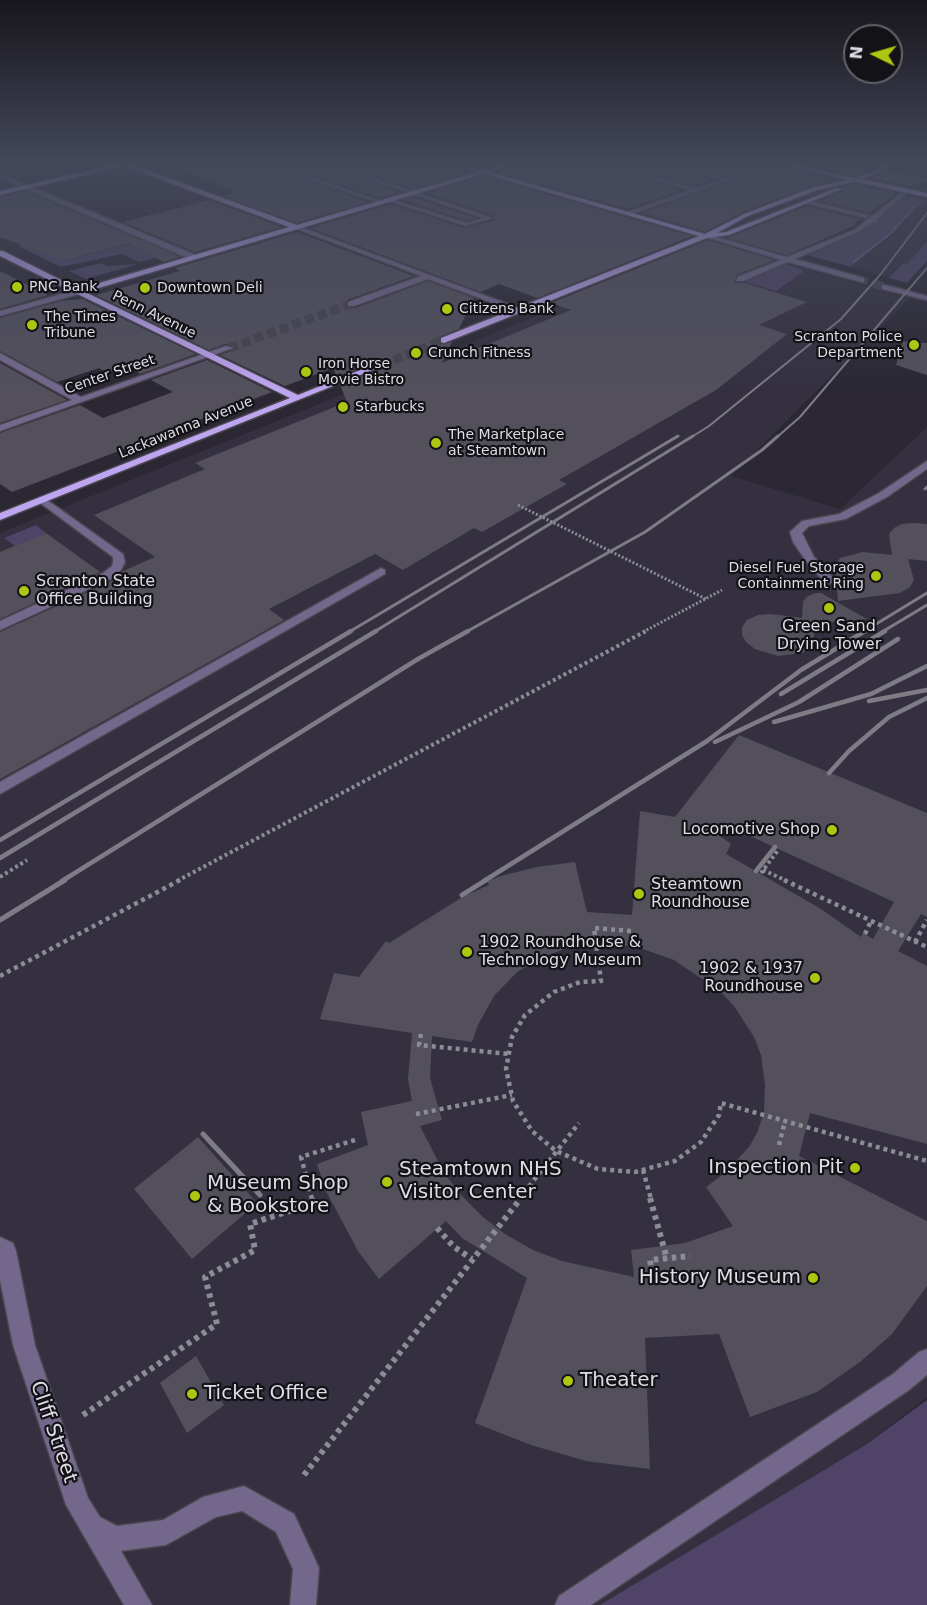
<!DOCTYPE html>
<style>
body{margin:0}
#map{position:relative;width:927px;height:1605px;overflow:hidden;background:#2b2833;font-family:"DejaVu Sans",sans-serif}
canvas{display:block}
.north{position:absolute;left:843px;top:24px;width:60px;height:60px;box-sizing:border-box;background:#131217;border:2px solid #646369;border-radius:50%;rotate:275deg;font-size:16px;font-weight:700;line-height:24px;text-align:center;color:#dedce4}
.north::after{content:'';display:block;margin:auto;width:21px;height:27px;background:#acc611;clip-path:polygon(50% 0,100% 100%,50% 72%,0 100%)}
</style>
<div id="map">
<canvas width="927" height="1605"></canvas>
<div class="north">N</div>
</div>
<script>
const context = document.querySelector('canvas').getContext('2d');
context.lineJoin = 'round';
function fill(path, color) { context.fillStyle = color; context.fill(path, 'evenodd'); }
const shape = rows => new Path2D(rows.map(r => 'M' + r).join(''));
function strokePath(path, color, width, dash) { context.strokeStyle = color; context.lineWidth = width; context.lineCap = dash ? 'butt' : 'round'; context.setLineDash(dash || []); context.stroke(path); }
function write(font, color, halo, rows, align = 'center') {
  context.font = font + ' "DejaVu Sans",sans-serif'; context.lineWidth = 4.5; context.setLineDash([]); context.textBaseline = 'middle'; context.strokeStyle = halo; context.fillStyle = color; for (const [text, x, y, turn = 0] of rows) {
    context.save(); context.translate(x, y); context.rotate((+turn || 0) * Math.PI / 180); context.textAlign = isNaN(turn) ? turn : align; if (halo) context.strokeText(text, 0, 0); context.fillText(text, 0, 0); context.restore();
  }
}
fill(shape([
 [925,199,927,199,927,241,907,264,903,264,889,278,852,267,894,234],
 [717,243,909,299,731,476,840,509,927,427,927,1397,864,1446,749,1605,0,1605,0,533]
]), '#343040');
fill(shape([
 [905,196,925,199,893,233,851,267,807,255,873,222],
 [142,240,176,253,139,262,122,254,61,267,18,246,32,243,65,261],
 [927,241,927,261,907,283,889,278,903,263,907,264],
 [101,263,107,266,138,264,86,279,69,271],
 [783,263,802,270,803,272,776,291,743,281],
 [36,525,46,533,15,546,4,538],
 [927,1400,927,1605,600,1605,864,1446]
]), '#4f4467');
fill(shape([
 [178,165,264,165,368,202,297,223,223,196,237,192,178,169],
 [284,165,324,165,400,192,380,198],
 [344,165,455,165,470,172,413,189],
 [512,165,593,165,682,190,628,209,497,172],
 [616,165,663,165,712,180,696,186],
 [686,165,755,165,726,176],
 [775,165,837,180,813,185,743,212,705,232,641,213],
 [808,165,859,165,874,168,854,176],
 [885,170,927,179,927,182,912,187,870,178],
 [484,176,692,236,537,298,499,284,481,292,310,228,391,204,464,228,494,220,494,216,427,193],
 [855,184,897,193,869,213,819,201,843,191,843,187],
 [26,191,180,257,163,262,129,243,64,261,0,237,0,197],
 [414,197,476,218,467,221,403,200],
 [209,200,282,227,195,252,123,222],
 [807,206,860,219,854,223,858,224,856,225,787,255,727,238],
 [297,232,414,276,347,300,346,306,348,308,355,308,428,281,474,298,459,329,439,337,440,344,452,342,442,363,571,310,551,303,708,240,774,260,736,275,735,283,745,283,807,302,759,325,787,334,716,390,559,480,567,484,535,502,482,532,474,528,403,570,375,554,269,609,284,620,0,779,0,632,112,581,123,571,155,557,94,515,205,469,195,463,347,402,340,385,387,366,386,363,377,361,337,377,333,368,285,386,220,355,234,350,234,346,225,344,209,350,96,295,180,271,175,268],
 [0,271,48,295,0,309],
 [82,299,196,354,140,374,128,366,108,373,99,368,57,382,0,351,0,318,61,301],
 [903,341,927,343,927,375,896,365],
 [207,360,272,392,12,492,0,484,0,433,80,405,103,418,173,392,151,380],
 [0,363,67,400,0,423],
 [915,523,927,524,927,561,908,559,914,580,910,587,900,593,838,601,835,565,840,558,863,552,892,555,889,534,894,528,902,524],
 [46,533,100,572,0,619,0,552],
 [816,593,821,593,867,619,835,622,802,618,803,601,808,596],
 [771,614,818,620,811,646,803,653,778,656,755,649,746,642,742,635,742,627,747,620,758,615],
 [739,735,927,813,927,917,921,914,898,951,927,966,927,1144,810,1113,799,1156,927,1221,927,1286,892,1334,860,1362,817,1392,750,1417,719,1334,645,1338,650,1469,586,1461,531,1445,475,1423,527,1278,462,1238,446,1221,379,1279,358,1251,326,1191,317,1164,368,1145,361,1112,412,1101,408,1079,412,1033,320,1019,334,973,359,977,386,941,389,943,464,896,489,885,487,881,501,876,537,867,575,862,587,912,632,915,640,811,675,817],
 [726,825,894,902,873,939,863,933,861,937,821,909,726,854,731,844,720,836],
 [606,944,637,947,674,960,721,992,734,1006,754,1037,761,1055,765,1085,764,1112,757,1133,749,1147,725,1173,706,1187,733,1226,685,1243,631,1250,634,1277,562,1261,533,1250,505,1234,483,1217,462,1196,444,1173,420,1126,442,1120,430,1078,432,1036,472,1042,478,1025,494,996,517,972,548,955,565,949],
 [198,1137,257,1203,192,1259,134,1189],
 [196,1356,224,1405,187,1433,160,1383]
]), '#53505c');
strokePath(shape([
 [356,185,366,182],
 [861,280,879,285]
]), '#46434e', 7, [7, 4]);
strokePath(shape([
 [874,284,885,287],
 [229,348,351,304]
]), '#46434e', 9, [9, 4.5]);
strokePath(shape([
 [381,365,444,340]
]), '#46434e', 9, [9, 4.5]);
const minor = shape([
 [266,165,276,165,384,202,379,203,266,165],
 [326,165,336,165,493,218,465,226,386,200,391,199,467,223,483,218,326,165],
 [595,165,606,165,696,188,720,180,665,165,676,165,726,178,763,165,773,165,629,215,627,212,690,190,595,165],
 [0,174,196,255,197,257,190,259,0,178,0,174],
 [905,190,907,193,875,221,858,232,795,259,864,278,864,282,861,282,788,262,743,281,737,281,737,277,781,260,702,236,706,234,787,257,854,230,905,190],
 [810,201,868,215,869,216,866,218,808,204,810,201],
 [294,226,298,226,524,310,517,312,428,279,354,306,348,306,348,302,421,276,294,228,294,226],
 [885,285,927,296,927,300,882,289,882,285,885,285],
 [76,290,80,292,79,294,0,316,0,311,76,290],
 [226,346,233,348,0,431,0,425,72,400,0,360,0,353,81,397,226,346],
 [927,461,927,469,887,497,846,519,809,526,802,533,814,557,835,580,833,583,825,583,806,561,793,542,790,532,792,530,802,521,839,514,879,493,927,461],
 [43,497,123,554,125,562,121,570,111,579,0,630,0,621,103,573,112,566,113,562,113,557,39,502,39,498,43,497],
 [381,568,385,570,385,574,0,794,0,782,381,568],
 [0,1237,13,1243,16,1251,35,1345,88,1498,100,1517,117,1526,163,1520,203,1497,244,1486,294,1514,319,1568,316,1605,290,1605,293,1569,276,1532,242,1511,216,1517,166,1545,121,1551,152,1605,124,1605,66,1505,13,1345,0,1280,0,1237],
 [927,1349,927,1375,909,1390,591,1605,555,1605,559,1596,893,1374,919,1352,927,1349]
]);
const major = shape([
 [113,165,133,165,297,225,477,172,457,165,484,170,499,165,510,165,490,172,705,234,744,214,814,187,847,180,784,165,797,165,854,178,876,170,880,165,887,165,880,172,862,179,927,193,927,197,855,182,818,190,748,216,717,233,726,232,837,188,842,189,729,235,707,238,444,343,441,342,441,338,699,236,484,174,85,292,298,395,378,363,385,365,0,520,0,513,290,398,0,256,0,251,3,251,79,289,289,227,124,166,0,195,0,191,113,165]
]);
strokePath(minor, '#48454f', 3);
strokePath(major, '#48454f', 3);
strokePath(shape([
 [853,262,889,235,914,207]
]), '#8d8b94', 1.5, [1.5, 1.5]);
strokePath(shape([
 [643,632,722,590]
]), '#8d8b94', 3, [2, 2]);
strokePath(shape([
 [763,870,787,881],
 [761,873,779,849],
 [0,877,27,860],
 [177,881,646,631]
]), '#8d8b94', 4, [3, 3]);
strokePath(shape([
 [784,880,927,947],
 [631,931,594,928,601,981,580,982,554,992,525,1015,512,1037,506,1069,513,1101,532,1131,556,1151,598,1169,635,1172,675,1161,701,1142,719,1115,721,1103,927,1161],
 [865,934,871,921],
 [915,942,927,920],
 [0,976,180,880],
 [421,1034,419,1045,509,1054],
 [416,1114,512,1095],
 [779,1145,785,1121],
 [643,1170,651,1199],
 [312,1199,301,1157,355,1140],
 [519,1199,579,1123]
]), '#8d8b94', 4.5, [4, 4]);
strokePath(shape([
 [650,1198,667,1259],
 [437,1228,454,1247,472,1259],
 [652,1274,650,1260,690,1256],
 [83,1415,217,1324,205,1277,255,1250,250,1224,313,1203,312,1198],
 [304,1475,521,1198]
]), '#8d8b94', 6, [4.5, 4.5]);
fill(minor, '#73688c');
fill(major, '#bda5ef');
strokePath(shape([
 [675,438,678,436],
 [690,438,709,426,841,319,880,275,927,213],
 [776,438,800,417,927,268]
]), '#7e7b85', 2);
strokePath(shape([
 [925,489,927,487],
 [349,632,678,436],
 [374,632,693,436],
 [466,632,645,532,762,450,778,436],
 [863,632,927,593],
 [882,632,927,605]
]), '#7e7b85', 3);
strokePath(shape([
 [781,694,885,631],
 [869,701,927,690],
 [774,722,871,694,927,666],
 [715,742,799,702,898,639],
 [829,773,849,751,889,717,927,698],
 [0,840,351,631],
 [0,858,376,631],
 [756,871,775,847],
 [62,881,418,659,468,631],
 [484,881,707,741,801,670,865,631]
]), '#7e7b85', 4.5);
strokePath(shape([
 [462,895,486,880],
 [0,920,65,880],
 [203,1134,260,1195]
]), '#7e7b85', 5);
strokePath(shape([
 [867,220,877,222]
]), '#8d8b94', 1.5, [1.5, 1.5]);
strokePath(shape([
 [518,505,706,599]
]), '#8d8b94', 3, [2, 2]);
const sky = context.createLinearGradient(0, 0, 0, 390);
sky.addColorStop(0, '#18161c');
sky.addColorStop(0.42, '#44485b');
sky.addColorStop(1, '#44485b00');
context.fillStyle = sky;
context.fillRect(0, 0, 927, 390);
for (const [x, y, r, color] of [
 [17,287,6,"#acc611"],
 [145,288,6,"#acc611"],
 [447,309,6,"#acc611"],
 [32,325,6,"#acc611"],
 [914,345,6,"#acc611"],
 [416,353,6,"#acc611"],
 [306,372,6,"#acc611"],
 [343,407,6,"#acc611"],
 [436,443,6,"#acc611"],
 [876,576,6,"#acc611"],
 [24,591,6,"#acc611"],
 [829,608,6,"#acc611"],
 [832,830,6,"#acc611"],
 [639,894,6,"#acc611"],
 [467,952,6,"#acc611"],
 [815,978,6,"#acc611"],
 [855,1168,6,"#acc611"],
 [387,1182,6,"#acc611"],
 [195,1196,6,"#acc611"],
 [813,1278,6,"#acc611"],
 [568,1381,6,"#acc611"],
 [192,1394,6,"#acc611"]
]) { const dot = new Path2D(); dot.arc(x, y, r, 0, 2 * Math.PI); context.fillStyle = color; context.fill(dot); strokePath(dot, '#131217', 2); }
write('14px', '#dedce4', '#131217', [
 ["PNC Bank",29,287],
 ["Downtown Deli",157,288],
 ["Citizens Bank",459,309],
 ["The Times",44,317],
 ["Tribune",44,333],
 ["Scranton Police",902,337,"right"],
 ["Department",902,353,"right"],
 ["Crunch Fitness",428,353],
 ["Iron Horse",318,364],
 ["Movie Bistro",318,380],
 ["Starbucks",355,407],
 ["The Marketplace",448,435],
 ["at Steamtown",448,451],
 ["Diesel Fuel Storage",864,568,"right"],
 ["Containment Ring",864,584,"right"]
], 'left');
write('14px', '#dedce4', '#131217', [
 ["Penn Avenue",154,315,26],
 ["Center Street",110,375,-19],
 ["Lackawanna Avenue",186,428,-22]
]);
write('16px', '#dedce4', '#131217', [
 ["Scranton State",36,582],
 ["Office Building",36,600],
 ["Green Sand",829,627,"center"],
 ["Drying Tower",829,645,"center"],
 ["Locomotive Shop",820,830,"right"],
 ["Steamtown",651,885],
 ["Roundhouse",651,903],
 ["1902 Roundhouse &",479,943],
 ["Technology Museum",479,961],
 ["1902 & 1937",803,969,"right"],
 ["Roundhouse",803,987,"right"]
], 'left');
write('20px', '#dedce4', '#131217', [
 ["Inspection Pit",843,1168,"right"],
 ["Steamtown NHS",399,1170],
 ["Visitor Center",399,1193],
 ["Museum Shop",207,1184],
 ["& Bookstore",207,1207],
 ["History Museum",801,1278,"right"],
 ["Theater",580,1381],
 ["Ticket Office",204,1394]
], 'left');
write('20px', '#dedce4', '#131217', [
 ["Cliff Street",53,1432,71]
]);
</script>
